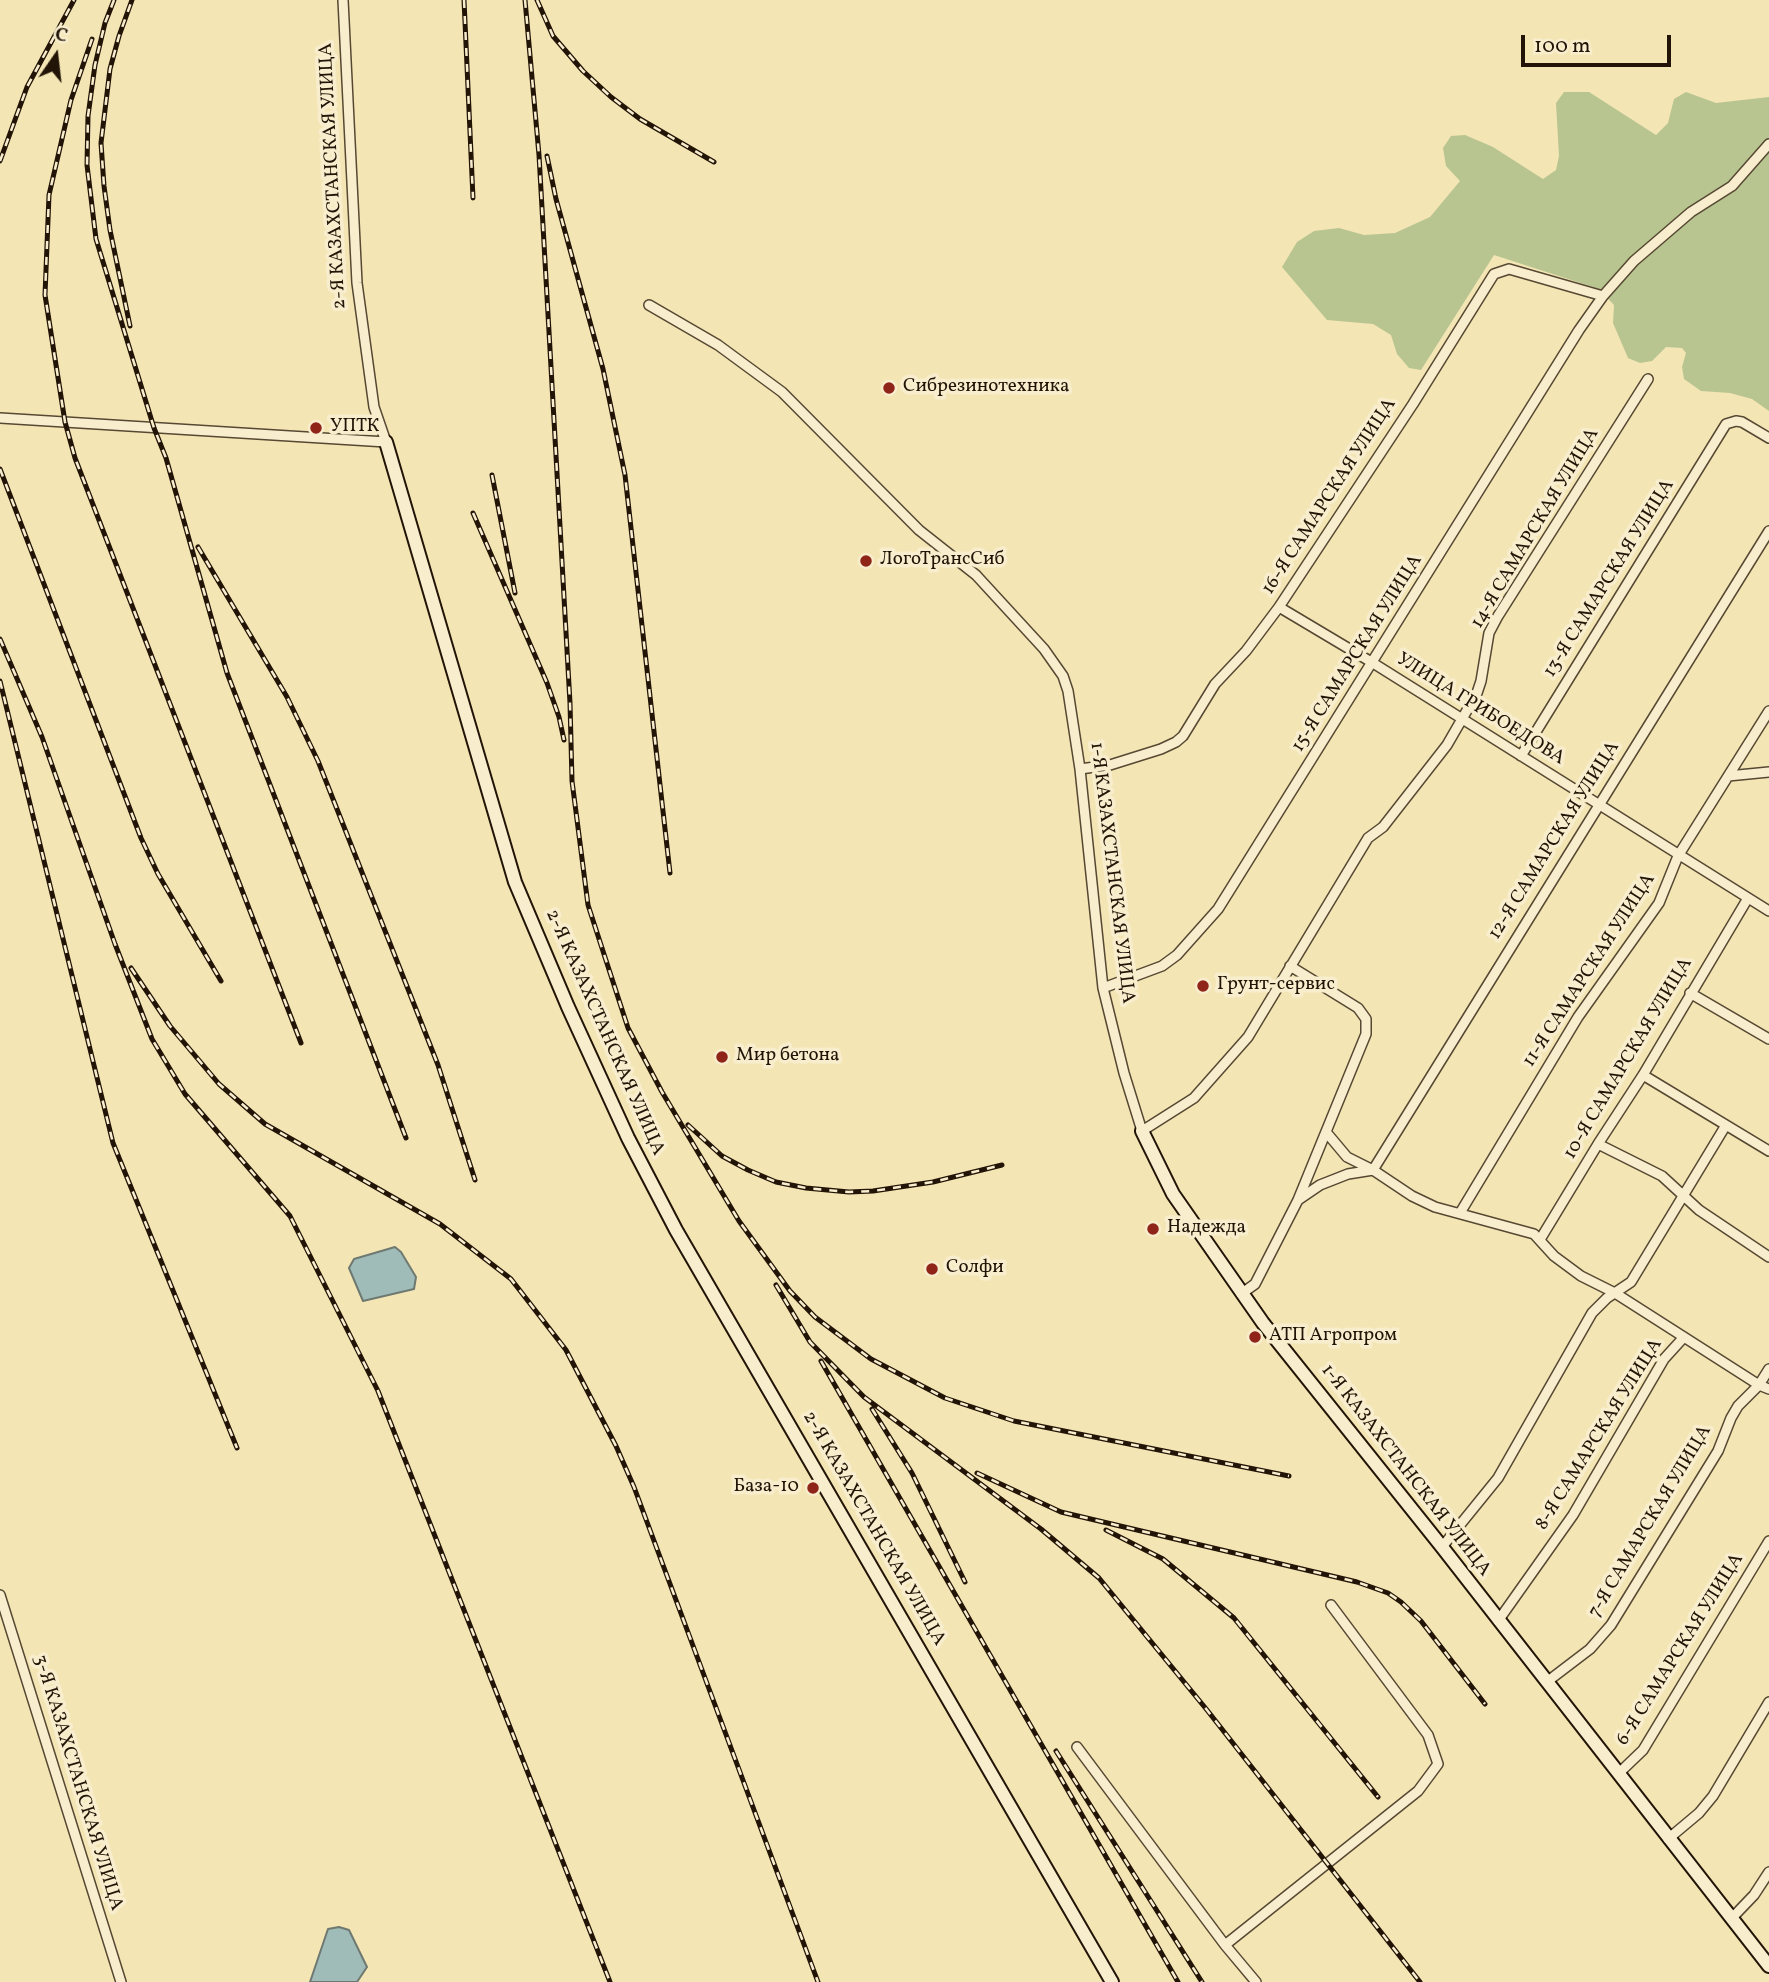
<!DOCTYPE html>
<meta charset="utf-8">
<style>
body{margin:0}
#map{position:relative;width:1769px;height:1982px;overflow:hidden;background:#f4e5b4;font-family:Vollkorn,serif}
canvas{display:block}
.north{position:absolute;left:21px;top:21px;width:70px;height:70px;-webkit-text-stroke:5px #f8eece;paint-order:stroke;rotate:14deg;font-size:19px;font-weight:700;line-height:28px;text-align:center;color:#221406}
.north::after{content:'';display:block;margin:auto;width:24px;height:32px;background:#221406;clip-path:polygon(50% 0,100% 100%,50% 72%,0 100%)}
.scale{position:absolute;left:1521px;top:35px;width:150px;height:32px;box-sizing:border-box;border:4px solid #221406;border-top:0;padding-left:9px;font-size:21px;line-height:24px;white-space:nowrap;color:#221406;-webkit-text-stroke:5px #f8eece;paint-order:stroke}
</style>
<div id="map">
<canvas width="1769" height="1982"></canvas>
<div class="north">С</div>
<div class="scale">100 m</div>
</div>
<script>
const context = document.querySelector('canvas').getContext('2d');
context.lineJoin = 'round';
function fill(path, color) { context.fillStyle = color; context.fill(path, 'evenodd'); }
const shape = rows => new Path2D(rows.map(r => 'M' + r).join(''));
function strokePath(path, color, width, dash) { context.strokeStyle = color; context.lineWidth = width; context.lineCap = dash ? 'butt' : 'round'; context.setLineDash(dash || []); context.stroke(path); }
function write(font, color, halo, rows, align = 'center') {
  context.font = font + ' Vollkorn,serif'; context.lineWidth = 7; context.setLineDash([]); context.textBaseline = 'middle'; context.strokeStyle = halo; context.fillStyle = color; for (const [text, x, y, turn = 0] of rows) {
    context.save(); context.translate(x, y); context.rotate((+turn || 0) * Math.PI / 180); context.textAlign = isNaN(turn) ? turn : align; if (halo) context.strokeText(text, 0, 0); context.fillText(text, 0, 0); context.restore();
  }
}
fill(shape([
 [1564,92,1589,92,1656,135,1668,123,1674,99,1686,92,1716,103,1769,97,1769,411,1752,399,1730,393,1701,391,1684,379,1682,367,1686,353,1682,348,1666,347,1652,361,1640,363,1628,358,1613,323,1614,305,1599,289,1494,255,1421,370,1409,368,1397,354,1391,335,1373,324,1327,320,1282,267,1297,242,1314,231,1339,228,1364,235,1395,233,1430,217,1460,181,1446,166,1443,148,1451,136,1465,135,1493,147,1543,179,1556,170,1559,156,1556,103]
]), '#b8c590');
const water = shape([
 [395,1247,401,1252,416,1277,414,1289,363,1301,349,1268,354,1259,395,1247],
 [339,1927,349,1930,367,1967,357,1982,310,1982,328,1929,339,1927]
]);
fill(water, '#a0bcb8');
strokePath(water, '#6e7971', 2);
const street = shape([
 [649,305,718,345,782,392,919,530,976,575,1044,649,1063,676,1068,691,1080,769,1103,988,1124,1073,1142,1131,1194,1098,1248,1037,1368,838,1383,827,1447,745,1477,693,1481,681,1489,633,1498,616,1648,379],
 [0,418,386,442,374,407,357,283,343,0],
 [1279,607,1373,663,1769,911],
 [1521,756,1726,424,1736,421,1742,422,1769,438],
 [1080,769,1110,765,1161,749,1176,742,1183,736,1215,684,1246,651,1279,607,1413,404,1494,274,1509,269,1603,296],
 [1728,776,1769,772],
 [1103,988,1162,966,1177,955,1218,909,1579,330,1603,296,1634,261,1691,212,1732,186,1769,144],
 [1690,993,1769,1039],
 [1643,1075,1769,1151],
 [1326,1132,1347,1157,1373,1170,1412,1196,1435,1207,1534,1234,1554,1256,1581,1276,1615,1293,1759,1385,1769,1389],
 [1598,1144,1662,1176,1699,1210,1769,1257],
 [1298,1200,1320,1185,1348,1174,1373,1170,1769,531],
 [1460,1213,1578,1017,1659,903,1678,856,1769,711],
 [1541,1238,1598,1144,1643,1075,1748,898],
 [1241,1294,1255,1284,1298,1200,1366,1034,1366,1019,1358,1008,1290,966],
 [1442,1547,1498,1478,1592,1313,1607,1298,1631,1282,1726,1125],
 [0,1595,121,1982],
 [1498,1621,1573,1515,1664,1359,1684,1337],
 [1548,1681,1590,1649,1611,1625,1718,1451,1731,1418,1738,1406,1759,1385,1769,1369],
 [1077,1747,1225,1945,1256,1982],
 [1618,1774,1643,1750,1769,1541],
 [1668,1839,1699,1813,1713,1796,1769,1702],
 [1731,1919,1754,1895,1769,1872],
 [1225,1945,1418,1791,1438,1764,1428,1735,1331,1605]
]);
const secondary = shape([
 [386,442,515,882,568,1007,628,1138,676,1230,1112,1982],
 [1142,1131,1173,1194,1263,1323,1442,1547,1769,1966]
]);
strokePath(street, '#564832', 12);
strokePath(secondary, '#221406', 16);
strokePath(street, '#f8eece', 9);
strokePath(secondary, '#f8eece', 12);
const rail = shape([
 [114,0,105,23,95,65,88,116,87,165,96,239,154,428,166,458,227,673,406,1138],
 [464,0,473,198],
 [525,0,539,155,570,703,572,781,588,905,628,1028,662,1092,739,1221,790,1291,815,1317,871,1359,945,1398,1014,1421,1289,1476],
 [537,0,553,36,583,71,611,97,640,119,714,162],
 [92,39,71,100,49,195,45,295,65,422,75,458,301,1043],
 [547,156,556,199,603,369,625,475,670,873],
 [0,161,27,87,74,0],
 [130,326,110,230,104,186,101,143,110,69,119,36,132,0],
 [0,469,141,838,158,874,221,981],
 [492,475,515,593],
 [473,513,547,683,559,717,564,740],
 [198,547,287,697,318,761,438,1065,475,1180],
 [0,639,42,737,115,944,152,1039,185,1094,290,1216,378,1391,610,1982],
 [0,681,113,1143,237,1448],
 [131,968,170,1026,219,1084,265,1124,440,1224,511,1279,566,1350,616,1446,634,1487,818,1982],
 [688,1125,722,1156,748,1170,776,1182,806,1188,849,1192,873,1191,933,1182,1002,1165],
 [776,1285,810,1342,864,1397,1041,1529,1099,1578,1207,1710,1420,1982],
 [821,1361,1178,1982],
 [872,1409,912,1473,965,1582],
 [977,1473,1061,1512,1357,1582,1388,1593,1401,1602,1421,1621,1485,1704],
 [1106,1530,1163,1559,1234,1618,1378,1797],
 [1056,1751,1202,1982]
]);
strokePath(rail, '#221406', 5);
strokePath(rail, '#f8eece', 2.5, [8]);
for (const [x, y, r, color] of [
 [889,388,7,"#8f2418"],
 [316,428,7,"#8f2418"],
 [866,561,7,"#8f2418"],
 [1203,986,7,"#8f2418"],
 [722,1057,7,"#8f2418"],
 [1153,1229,7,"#8f2418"],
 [932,1269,7,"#8f2418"],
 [1255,1337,7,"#8f2418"],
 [813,1488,7,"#8f2418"]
]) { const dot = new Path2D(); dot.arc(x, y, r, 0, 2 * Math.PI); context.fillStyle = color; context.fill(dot); strokePath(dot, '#f8eece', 2.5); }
write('19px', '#221406', '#f8eece', [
 ["2-Я КАЗАХСТАНСКАЯ УЛИЦА",334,176,-93],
 ["16-Я САМАРСКАЯ УЛИЦА",1330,497,-57],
 ["14-Я САМАРСКАЯ УЛИЦА",1536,529,-59],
 ["13-Я САМАРСКАЯ УЛИЦА",1610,579,-58],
 ["15-Я САМАРСКАЯ УЛИЦА",1358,654,-58],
 ["УЛИЦА ГРИБОЕДОВА",1480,710,32],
 ["12-Я САМАРСКАЯ УЛИЦА",1555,841,-58],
 ["1-Я КАЗАХСТАНСКАЯ УЛИЦА",1111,873,83],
 ["11-Я САМАРСКАЯ УЛИЦА",1590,971,-57],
 ["2-Я КАЗАХСТАНСКАЯ УЛИЦА",604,1033,66],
 ["10-Я САМАРСКАЯ УЛИЦА",1629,1059,-59],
 ["8-Я САМАРСКАЯ УЛИЦА",1600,1435,-58],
 ["1-Я КАЗАХСТАНСКАЯ УЛИЦА",1405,1471,52],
 ["7-Я САМАРСКАЯ УЛИЦА",1651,1522,-59],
 ["2-Я КАЗАХСТАНСКАЯ УЛИЦА",873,1529,60],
 ["6-Я САМАРСКАЯ УЛИЦА",1681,1650,-58],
 ["3-Я КАЗАХСТАНСКАЯ УЛИЦА",77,1783,73]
]);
write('19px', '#221406', '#f8eece', [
 ["Сибрезинотехника",903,388],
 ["УПТК",330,428],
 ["ЛогоТрансСиб",880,561],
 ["Грунт-сервис",1217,986],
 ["Мир бетона",736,1057],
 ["Надежда",1167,1229],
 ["Солфи",946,1269],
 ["АТП Агропром",1269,1337],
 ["База-10",799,1488,"right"]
], 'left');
</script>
